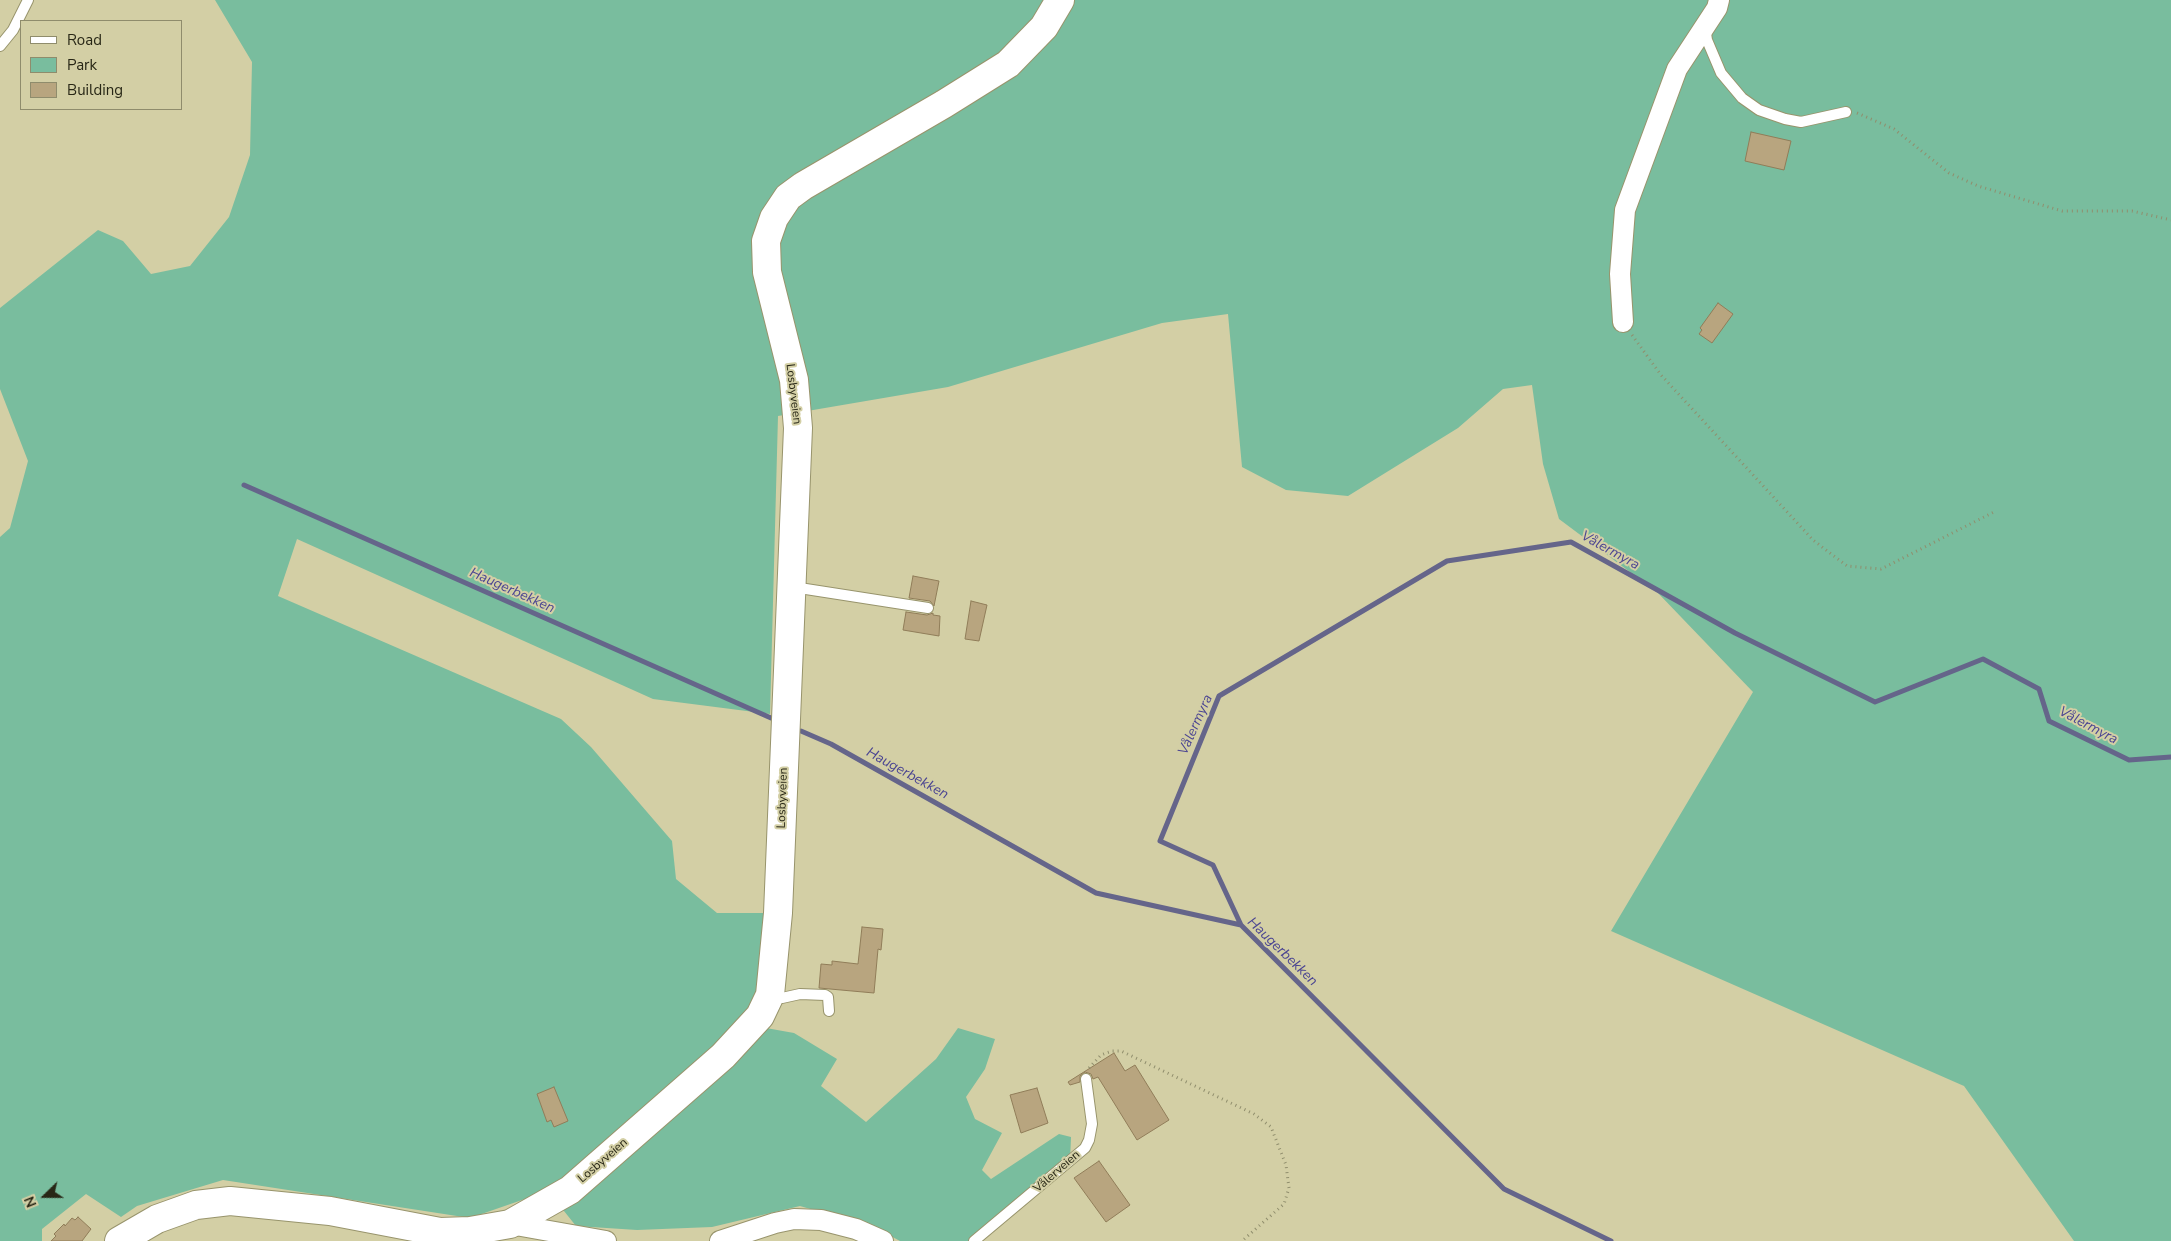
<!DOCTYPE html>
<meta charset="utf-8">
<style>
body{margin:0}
#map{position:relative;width:2171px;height:1241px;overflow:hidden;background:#d3cfa5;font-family:"Nunito Sans",sans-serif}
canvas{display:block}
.legend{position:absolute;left:20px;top:20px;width:162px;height:90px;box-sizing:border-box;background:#d3cfa5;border:1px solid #8f8c6c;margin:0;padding:6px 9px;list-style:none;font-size:15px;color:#282716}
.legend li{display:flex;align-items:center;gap:10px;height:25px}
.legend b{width:25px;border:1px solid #8f8c6c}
.north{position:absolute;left:20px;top:1171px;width:50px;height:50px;-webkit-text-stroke:4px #d3cfa5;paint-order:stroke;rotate:248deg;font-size:14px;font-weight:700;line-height:20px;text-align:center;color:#282716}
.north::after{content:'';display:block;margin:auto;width:18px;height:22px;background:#282716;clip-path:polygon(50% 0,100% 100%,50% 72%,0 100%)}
</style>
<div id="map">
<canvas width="2171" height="1241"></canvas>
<ul class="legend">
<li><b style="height:6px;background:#fff"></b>Road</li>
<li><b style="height:14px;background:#79bd9e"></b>Park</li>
<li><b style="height:14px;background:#b8a57f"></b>Building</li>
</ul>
<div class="north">N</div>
</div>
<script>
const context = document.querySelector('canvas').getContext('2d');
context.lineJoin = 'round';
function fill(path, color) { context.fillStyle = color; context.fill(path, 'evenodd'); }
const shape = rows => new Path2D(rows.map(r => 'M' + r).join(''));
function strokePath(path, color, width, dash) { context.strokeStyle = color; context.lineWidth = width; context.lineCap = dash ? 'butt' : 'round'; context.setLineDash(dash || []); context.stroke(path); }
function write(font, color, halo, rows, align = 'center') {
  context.font = font + ' "Nunito Sans",sans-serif'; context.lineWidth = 4; context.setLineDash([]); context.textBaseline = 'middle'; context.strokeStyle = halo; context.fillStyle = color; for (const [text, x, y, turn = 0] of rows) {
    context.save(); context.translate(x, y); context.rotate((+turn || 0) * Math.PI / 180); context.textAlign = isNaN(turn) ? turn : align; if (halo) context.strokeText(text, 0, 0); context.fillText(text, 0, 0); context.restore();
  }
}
fill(shape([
 [215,0,2171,0,2171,1241,2074,1241,1964,1086,1611,931,1753,692,1658,593,1559,519,1543,464,1532,385,1503,389,1458,428,1348,496,1286,490,1242,467,1228,314,1162,323,948,387,778,416,770,714,653,699,297,539,278,596,561,719,591,747,672,841,676,879,717,913,765,913,766,1028,794,1033,837,1059,821,1086,866,1122,936,1059,958,1028,995,1039,985,1069,966,1097,975,1119,1002,1133,982,1170,991,1179,1059,1134,1071,1137,1070,1161,971,1241,900,1241,876,1228,800,1206,712,1227,637,1230,576,1226,548,1191,470,1218,223,1180,137,1206,121,1217,86,1194,42,1229,42,1241,0,1241,0,537,10,528,28,461,0,389,0,308,98,230,123,241,151,274,190,266,229,217,250,155,252,62]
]), '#79bd9e');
strokePath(shape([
 [244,485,771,718],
 [801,731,831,744,1096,893,1241,925,1504,1189,1611,1241],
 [1241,925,1213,865,1160,841,1219,696,1447,561,1571,542,1735,633,1875,702,1983,659,2039,689,2049,721,2129,760,2171,757]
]), '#65658a', 5);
const building = shape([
 [1751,132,1791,141,1784,170,1745,161,1751,132],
 [1718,303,1733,314,1712,343,1699,334,1702,330,1700,328,1718,303],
 [913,576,939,581,934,606,930,601,909,598,913,576],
 [971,601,987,605,979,641,965,639,971,601],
 [906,612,927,615,933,613,933,615,940,616,939,636,903,630,906,612],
 [862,927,883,929,881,950,878,949,874,993,819,988,821,964,832,965,832,961,858,964,862,927],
 [1114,1053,1125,1071,1135,1065,1169,1120,1137,1140,1098,1077,1093,1079,1091,1074,1085,1072,1080,1076,1080,1082,1070,1085,1068,1082,1114,1053],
 [554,1087,568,1121,554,1127,551,1120,547,1122,537,1094,554,1087],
 [1037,1088,1048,1123,1021,1133,1010,1095,1037,1088],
 [1099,1161,1130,1205,1106,1222,1074,1178,1099,1161],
 [78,1217,91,1229,82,1241,51,1241,56,1236,54,1234,64,1224,65,1226,72,1218,75,1220,78,1217]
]);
fill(building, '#b8a57f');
strokePath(building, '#907d59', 1);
const service = shape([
 [1705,27,1707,40,1721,73,1742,98,1759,110,1785,119,1801,122,1846,112],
 [0,46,13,30,28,0],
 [793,587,928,608],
 [771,996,782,998,800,994,825,995,828,997,829,1011],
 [974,1241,1085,1148,1089,1140,1092,1124,1086,1079]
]);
const minor = shape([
 [1623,322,1620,274,1625,210,1677,69,1717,8,1719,0],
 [510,1224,606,1241],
 [720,1241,775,1223,794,1219,821,1220,856,1229,883,1241]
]);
const secondary = shape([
 [119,1241,157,1219,196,1205,230,1201,330,1211,440,1232,470,1231,510,1224,570,1190,723,1056,760,1016,770,995,778,913,798,428,794,380,767,272,766,241,774,218,788,197,803,186,944,104,1008,64,1044,27,1060,0]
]);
strokePath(service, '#98946c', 12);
strokePath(minor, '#98946c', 22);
strokePath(secondary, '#98946c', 30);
strokePath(shape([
 [1857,113,1894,129,1949,173,1978,186,2062,211,2132,211,2171,220],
 [1632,335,1661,375,1813,540,1847,566,1881,569,1996,511],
 [1089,1068,1101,1055,1112,1051,1121,1051,1254,1114,1271,1127,1286,1165,1289,1188,1284,1204,1242,1241]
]), '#908e6d', 3, [1, 4]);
strokePath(service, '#fff', 10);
strokePath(minor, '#fff', 20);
strokePath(secondary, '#fff', 28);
write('12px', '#282716', '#d3cfa5', [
 ["Losbyveien",793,394,83],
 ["Losbyveien",783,798,-88],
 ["Losbyveien",603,1161,-41],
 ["Vålerveien",1057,1172,-41]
]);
write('italic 14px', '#4b4592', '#d3cfa5', [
 ["Vålermyra",1610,551,29],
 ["Haugerbekken",512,591,24],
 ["Vålermyra",1196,725,-66],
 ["Vålermyra",2088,726,28],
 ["Haugerbekken",907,774,29],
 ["Haugerbekken",1282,952,44]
]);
</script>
